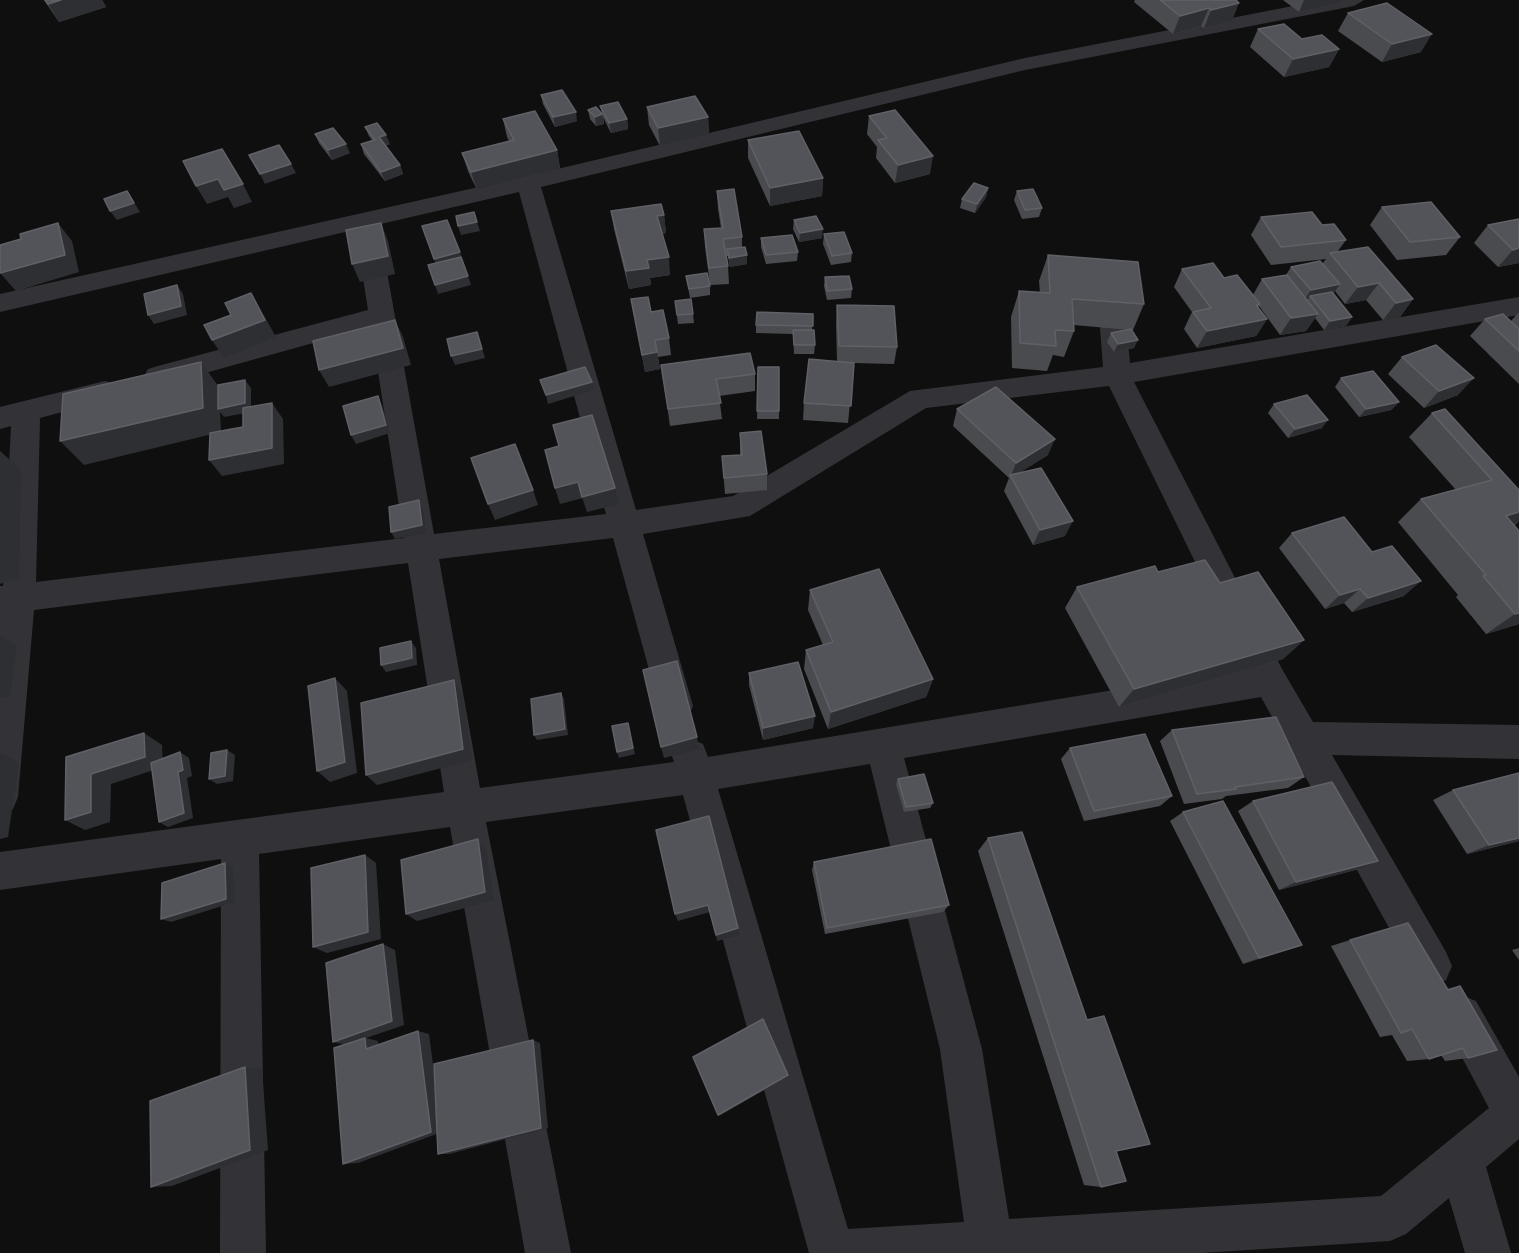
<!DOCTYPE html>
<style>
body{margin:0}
canvas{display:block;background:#0f0f10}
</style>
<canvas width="1519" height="1253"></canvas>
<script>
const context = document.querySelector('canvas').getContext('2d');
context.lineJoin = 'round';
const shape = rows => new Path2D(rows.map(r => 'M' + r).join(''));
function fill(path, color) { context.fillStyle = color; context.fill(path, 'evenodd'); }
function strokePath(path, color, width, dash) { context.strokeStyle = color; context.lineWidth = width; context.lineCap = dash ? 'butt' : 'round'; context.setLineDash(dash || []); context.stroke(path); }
fill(shape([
 [1324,0,1364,0,1354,6,1025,70,541,187,636,510,733,496,910,391,1103,367,1097,289,1101,283,1110,280,1119,283,1123,289,1130,363,1519,297,1519,315,1134,382,1282,669,1313,722,1519,725,1519,759,1332,755,1446,952,1452,966,1446,980,1432,986,1418,980,1261,697,904,758,982,1049,1009,1219,1381,1196,1489,1108,1440,1016,1446,1001,1461,995,1476,1001,1519,1077,1519,1139,1486,1167,1511,1253,1465,1253,1449,1198,1406,1234,1390,1241,1201,1253,809,1253,683,795,486,822,571,1253,525,1253,450,827,259,854,266,1253,220,1253,221,859,0,890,0,852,444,792,408,563,34,610,18,797,13,809,0,815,0,586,3,586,11,426,0,429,0,407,105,381,115,384,119,391,115,398,40,418,36,582,404,538,371,327,158,386,148,383,144,376,148,369,158,366,368,310,356,233,358,229,0,312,0,294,528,176,1025,58,1324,0],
 [519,192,606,514,434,534,380,233,372,226,519,192],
 [1109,386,1247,668,708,757,703,744,690,739,677,744,672,756,674,762,480,788,439,559,613,538,659,706,664,717,676,722,688,717,693,706,643,534,750,516,926,408,1109,386],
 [870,764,940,1049,964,1222,848,1229,718,789,870,764]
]), '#333337');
fill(shape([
 [44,0,102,0,106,7,59,22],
 [1135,0,1236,0,1232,21,1204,28,1201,26,1173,34,1134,2],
 [1283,0,1343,0,1341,3,1299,12],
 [1348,13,1421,52,1382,62,1338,31],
 [1258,29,1302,39,1339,49,1329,67,1284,77,1250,47],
 [541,95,577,121,555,127,543,104],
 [600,106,627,119,628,129,611,133,603,117,604,124,596,126,590,119,588,110,602,113],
 [647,107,708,117,709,135,660,146,649,125],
 [869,116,930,174,895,183,876,158,877,147,867,134],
 [503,119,557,150,560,168,477,190,468,171,462,153,509,141,507,137],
 [365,127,390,144,385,146,400,165,403,174,385,181,364,154,361,144,372,140,369,136],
 [315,134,350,153,332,160,319,143],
 [748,140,823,178,822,196,770,206,748,158],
 [988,188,986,197,975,213,960,208,962,199],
 [717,191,742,237,742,247,747,264,730,267,728,256,726,256,728,266,729,284,710,285,705,247,704,229,721,228,718,209],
 [1017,191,1042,208,1039,217,1022,219,1014,200],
 [1382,207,1460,237,1446,255,1397,260,1370,225],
 [611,211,664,215,666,233,662,234,670,275,650,278,651,285,629,289,614,229],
 [1261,217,1322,225,1346,240,1338,251,1413,299,1400,317,1383,320,1366,300,1345,304,1335,291,1333,293,1352,317,1346,326,1324,330,1315,318,1306,331,1280,335,1259,306,1258,308,1267,319,1256,336,1197,348,1184,329,1192,312,1174,287,1182,269,1224,278,1253,295,1262,279,1286,275,1291,267,1322,264,1326,259,1271,265,1251,235],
 [1519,219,1519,263,1498,267,1474,243,1488,225],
 [794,220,822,238,799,242,793,229],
 [824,234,852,253,851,262,831,265,823,244],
 [761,238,798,252,797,261,766,264,761,247],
 [1048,255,1144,304,1133,330,1132,330,1134,348,1114,352,1107,342,1111,333,1130,330,1074,325,1074,331,1064,357,1053,355,1047,371,1012,368,1011,317,1019,291,1040,293,1039,281],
 [686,276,710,286,710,295,690,298],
 [825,277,852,289,851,298,827,300,824,286],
 [631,299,651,312,669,338,671,355,658,357,660,369,645,372],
 [675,301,693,314,694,323,678,324],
 [837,305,897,347,894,364,854,363,848,423,803,420,804,403,837,361,836,323],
 [1518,313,1519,313,1519,384,1470,336,1485,319,1511,321],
 [813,314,812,330,815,345,814,354,794,354,793,334,756,333,756,325],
 [1402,357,1458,395,1424,408,1388,374],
 [661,365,755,374,755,391,719,396,722,419,670,426],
 [758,367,779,367,779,419,757,419],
 [1341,378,1399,402,1391,410,1359,417,1335,387],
 [1274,404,1322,428,1288,438,1268,413],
 [957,409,1048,455,1019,473,1065,536,1033,545,1004,491,1009,478,953,426],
 [1432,413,1519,490,1519,521,1514,526,1519,624,1486,634,1456,597,1458,595,1398,522,1421,499,1456,490,1409,437],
 [740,433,767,474,767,490,725,494,722,456,740,455],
 [1292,533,1404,596,1352,612,1344,603,1325,609,1279,548],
 [1158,572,1304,640,1283,659,1119,707,1065,608,1077,587],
 [810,590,933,679,926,697,828,729,804,669,806,650,823,645,808,610],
 [749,673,813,728,763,740,749,685],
 [1172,730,1304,777,1288,788,1226,796,1222,799,1184,804,1160,741],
 [1070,748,1172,796,1160,806,1084,821,1061,759],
 [1519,773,1519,841,1467,854,1433,800,1453,790],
 [898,779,933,803,930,808,904,812,896,784],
 [1253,801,1359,869,1279,890,1238,811],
 [1183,812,1302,945,1243,964,1170,821],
 [988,838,1116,1151,1101,1187,1084,1185,978,851],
 [814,862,949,905,943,912,825,934,812,870],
 [1350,940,1447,989,1460,986,1468,1058,1445,1061,1441,1055,1429,1059,1407,1061,1392,1035,1380,1037,1331,946],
 [1519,948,1519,960,1512,950]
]), '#4a4b4f');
fill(shape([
 [61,0,102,0,106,7,59,22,48,4],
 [1304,0,1343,0,1341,3,1299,12],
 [1239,3,1232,21,1204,28,1211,10],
 [1209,8,1201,26,1173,34,1180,16],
 [1432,34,1421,52,1382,62,1392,44],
 [1339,49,1329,67,1284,77,1293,59],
 [576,112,577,121,555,127,553,117],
 [602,114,604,124,596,126,595,117],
 [708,117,709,135,660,146,658,128],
 [627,119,628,129,611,133,609,123],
 [386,135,390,144,382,147,379,137],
 [346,144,350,153,332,160,328,150],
 [557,150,560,168,477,190,471,172],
 [933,156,930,174,895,183,898,165],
 [291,164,296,173,265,184,260,174],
 [400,165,403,174,385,181,381,172],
 [823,178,822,196,770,206,770,188],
 [218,179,243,184,252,202,234,208,228,197,207,204,196,186],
 [988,188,986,197,975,213,977,204],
 [127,191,140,212,117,220,110,211],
 [664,215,666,233,659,234,657,216],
 [477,222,480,231,461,235,458,226],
 [58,223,72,241,79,272,16,291,0,273],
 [381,223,388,241,395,274,360,282,352,264],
 [823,229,822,238,799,242,800,233],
 [1519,248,1519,263,1498,267,1513,250],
 [460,252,463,261,438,268,434,259],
 [747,255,747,264,730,267,729,258],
 [669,257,670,275,650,278,651,285,629,289,626,271,647,260],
 [468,276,471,285,438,294,435,285],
 [1379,283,1366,300,1345,304,1358,287],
 [1340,284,1334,293,1311,298,1310,296,1308,299,1305,299,1311,290],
 [177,285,183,294,187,315,154,324,148,315],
 [251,293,276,337,224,358,212,340],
 [1413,299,1400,317,1383,320,1396,303],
 [1318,314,1306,331,1280,335,1291,318],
 [1352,317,1346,326,1324,330,1330,321],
 [1267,319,1256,336,1197,348,1207,331],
 [395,320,403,337,411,365,329,387,319,370],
 [477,332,485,358,455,365,451,356],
 [1138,340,1134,348,1114,352,1118,344],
 [657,352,660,369,645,372,642,355],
 [201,362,219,387,245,380,251,388,251,412,224,417,220,412,221,432,84,465,60,441],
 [1474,378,1458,395,1424,408,1439,391],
 [592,382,594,390,548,404,546,395],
 [378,396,382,405,390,433,356,444,351,435],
 [1399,402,1391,410,1359,417,1366,409],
 [272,403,283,419,284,464,222,476,209,460],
 [1328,420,1322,428,1288,438,1295,429],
 [1055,439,1048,455,1011,478,1011,476,1016,463],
 [0,451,21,470,19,578,0,584],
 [578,482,583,498,560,504,555,488],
 [615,488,619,504,587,512,582,497],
 [533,490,538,505,495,520,488,504],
 [419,500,423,508,426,533,395,539,391,532],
 [1519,512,1519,521,1508,530,1506,516],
 [1073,521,1065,536,1033,545,1040,530],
 [1421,581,1404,596,1352,612,1368,598],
 [1360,589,1344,603,1325,609,1340,595],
 [1519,613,1519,624,1486,634,1515,614],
 [0,635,17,646,10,696,0,698],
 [1304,640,1283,659,1119,707,1134,689],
 [411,641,416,648,417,665,386,672,381,665],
 [335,678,347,691,357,773,330,782,317,771],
 [933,679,926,697,828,729,831,712],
 [454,680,462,693,472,760,377,785,366,775],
 [561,693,564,699,568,735,537,740,534,735],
 [815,716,813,728,763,740,763,728],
 [628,723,635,754,619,758,617,752],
 [144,733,162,745,163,767,111,784,110,822,85,830,65,820,91,774],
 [697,737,699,749,664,758,661,747],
 [227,750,235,755,233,781,217,784,209,779],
 [180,752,189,758,192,776,187,778,193,818,168,827,159,822,178,772],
 [0,753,19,763,8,837,0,839],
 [1519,838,1519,841,1467,854,1489,845],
 [478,839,486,848,494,900,417,921,406,914],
 [365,855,376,863,381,939,327,953,313,947],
 [1378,861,1359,869,1279,890,1296,882],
 [225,863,233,867,235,902,171,922,161,919],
 [708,905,710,912,678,921,675,914],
 [738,928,739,935,717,941,716,935],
 [383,944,395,950,404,1025,366,1038,378,1041,379,1052,333,1042],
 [1302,945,1285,951,1243,964,1259,958],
 [418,1031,429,1034,442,1132,358,1163,343,1164],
 [533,1040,540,1043,548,1128,449,1154,438,1154],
 [245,1067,262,1069,268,1150,172,1186,151,1187],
 [788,1075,787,1077,719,1116,718,1115]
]), '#2e2f32');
const building = shape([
 [45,0,61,0,48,4,45,0],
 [1160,0,1236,0,1239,3,1211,10,1209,8,1180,16,1160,0],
 [1387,3,1432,34,1392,44,1348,13,1387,3],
 [1284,24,1302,39,1322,35,1339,49,1293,59,1258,29,1284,24],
 [562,90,576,112,553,117,541,95,562,90],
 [695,96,708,117,658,128,647,107,695,96],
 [618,102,627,119,609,123,600,106,618,102],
 [596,107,602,114,595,117,588,110,596,107],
 [895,110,933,156,898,165,878,140,887,138,869,116,895,110],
 [535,111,557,150,471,172,462,153,514,140,503,119,535,111],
 [377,123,386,135,379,137,400,165,381,172,361,144,375,140,365,127,377,123],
 [333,128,346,144,328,150,315,134,333,128],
 [799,131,823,178,770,188,748,140,799,131],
 [279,145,291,164,260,174,249,155,279,145],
 [222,149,243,184,224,190,218,179,196,186,183,161,222,149],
 [974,183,988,188,977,204,962,199,974,183],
 [734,189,742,237,723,239,728,266,709,268,704,229,723,228,717,191,734,189],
 [1033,189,1042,208,1025,210,1017,191,1033,189],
 [127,191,134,203,110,211,104,199,127,191],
 [1431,202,1460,237,1410,242,1382,207,1431,202],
 [661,204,664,215,657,216,669,257,647,260,649,268,626,271,611,211,661,204],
 [474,212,477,222,458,226,456,216,474,212],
 [1312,212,1322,225,1334,224,1346,240,1281,247,1261,217,1312,212],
 [816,216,823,229,800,233,794,220,816,216],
 [1519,219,1519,248,1513,250,1488,225,1519,219],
 [447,220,460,252,434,259,422,226,447,220],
 [58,223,65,255,0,273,0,245,21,239,20,234,58,223],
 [381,223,388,256,352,264,346,230,381,223],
 [844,232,852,253,832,256,824,234,844,232],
 [792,235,798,252,766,255,761,238,792,235],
 [745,247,747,255,729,258,727,249,745,247],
 [1368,247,1413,299,1396,303,1379,283,1358,287,1330,253,1368,247],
 [1048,255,1138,262,1144,304,1072,299,1074,331,1055,330,1056,346,1020,343,1019,291,1050,293,1048,255],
 [461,257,468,276,435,285,428,265,461,257],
 [1320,261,1340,284,1311,290,1291,267,1320,261],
 [1213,263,1224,278,1237,275,1260,304,1256,305,1267,319,1207,331,1193,312,1211,308,1182,269,1213,263],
 [707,273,710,286,689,289,686,276,707,273],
 [1287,275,1318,314,1291,318,1262,279,1287,275],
 [849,276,852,289,827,291,825,277,849,276],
 [177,285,181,306,148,315,144,294,177,285],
 [1332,292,1352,317,1330,321,1310,296,1332,292],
 [251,293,265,320,212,340,204,325,231,315,225,303,251,293],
 [648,297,651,312,663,310,669,338,655,340,657,352,642,355,631,299,648,297],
 [691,299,693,314,677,315,675,301,691,299],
 [837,305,894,306,897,347,839,346,837,305],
 [757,312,813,314,813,326,756,325,757,312],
 [1503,314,1519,329,1519,351,1485,319,1503,314],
 [395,320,403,348,319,370,313,341,395,320],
 [1131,329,1138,340,1118,344,1111,333,1131,329],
 [793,330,814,330,815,345,794,345,793,330],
 [477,332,482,349,451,356,447,339,477,332],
 [1436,345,1474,378,1439,391,1402,357,1436,345],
 [750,353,755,374,716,379,721,403,668,409,661,365,750,353],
 [809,359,854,363,851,406,804,403,809,359],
 [201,362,203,408,60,441,63,394,201,362],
 [585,367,592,382,546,395,540,380,585,367],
 [758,367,779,367,779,411,757,411,758,367],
 [1373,371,1399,402,1366,409,1341,378,1373,371],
 [245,380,245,403,218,409,218,385,245,380],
 [996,387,1055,439,1016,463,957,409,996,387],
 [1307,395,1328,420,1295,429,1274,404,1307,395],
 [378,396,386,425,351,435,343,406,378,396],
 [272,403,272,448,209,460,210,433,243,427,243,408,272,403],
 [1445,409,1519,490,1519,512,1506,516,1519,531,1519,613,1515,614,1483,576,1486,575,1421,499,1492,480,1432,413,1445,409],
 [592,415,615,488,582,497,578,482,555,488,545,450,559,446,553,425,592,415],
 [761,431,767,474,724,478,722,456,742,455,740,433,761,431],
 [515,444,533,490,488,504,471,458,515,444],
 [1041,468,1073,521,1040,530,1010,475,1041,468],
 [419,500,422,525,391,532,389,507,419,500],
 [1344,517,1372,552,1392,546,1421,581,1368,598,1360,589,1340,595,1292,533,1344,517],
 [1205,560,1220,583,1258,572,1304,640,1134,689,1077,587,1155,566,1158,572,1205,560],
 [879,569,933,679,831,712,806,650,833,642,810,590,879,569],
 [411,641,412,658,381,665,380,648,411,641],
 [677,661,697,737,661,747,643,670,677,661],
 [798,662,815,716,763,728,749,673,798,662],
 [335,678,345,762,317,771,308,686,335,678],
 [454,680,463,749,366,775,361,703,454,680],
 [561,693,565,729,534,735,531,699,561,693],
 [1276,717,1304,777,1235,787,1236,789,1197,794,1172,730,1276,717],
 [628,723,633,748,617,752,612,726,628,723],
 [144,733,145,757,91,774,91,812,65,820,66,757,144,733],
 [1145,734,1172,796,1094,811,1070,748,1145,734],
 [227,750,225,776,209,779,211,753,227,750],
 [180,752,183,770,178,772,184,813,159,822,151,763,180,752],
 [1519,773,1519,838,1489,845,1453,790,1519,773],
 [924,774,933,803,906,807,898,779,924,774],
 [1332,782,1378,861,1296,882,1253,801,1332,782],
 [1223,801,1302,945,1259,958,1183,812,1223,801],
 [709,816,738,928,716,935,708,905,675,914,656,830,709,816],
 [1022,832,1087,1020,1104,1016,1150,1144,1116,1151,1126,1181,1101,1187,988,838,1022,832],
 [478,839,485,892,406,914,401,860,478,839],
 [931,839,949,905,827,928,814,862,931,839],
 [365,855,368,932,313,947,311,868,365,855],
 [225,863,226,899,161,919,162,883,225,863],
 [1408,923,1448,990,1460,986,1497,1050,1468,1058,1463,1048,1429,1059,1412,1029,1401,1033,1350,940,1408,923],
 [383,944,392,1021,333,1042,326,963,383,944],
 [763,1019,788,1075,718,1115,693,1057,763,1019],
 [418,1031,431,1132,343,1164,334,1048,365,1038,366,1049,418,1031],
 [533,1040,541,1128,438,1154,434,1064,533,1040],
 [245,1067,250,1150,151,1187,150,1101,245,1067]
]);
fill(building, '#53545a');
strokePath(building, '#606167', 1.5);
</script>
